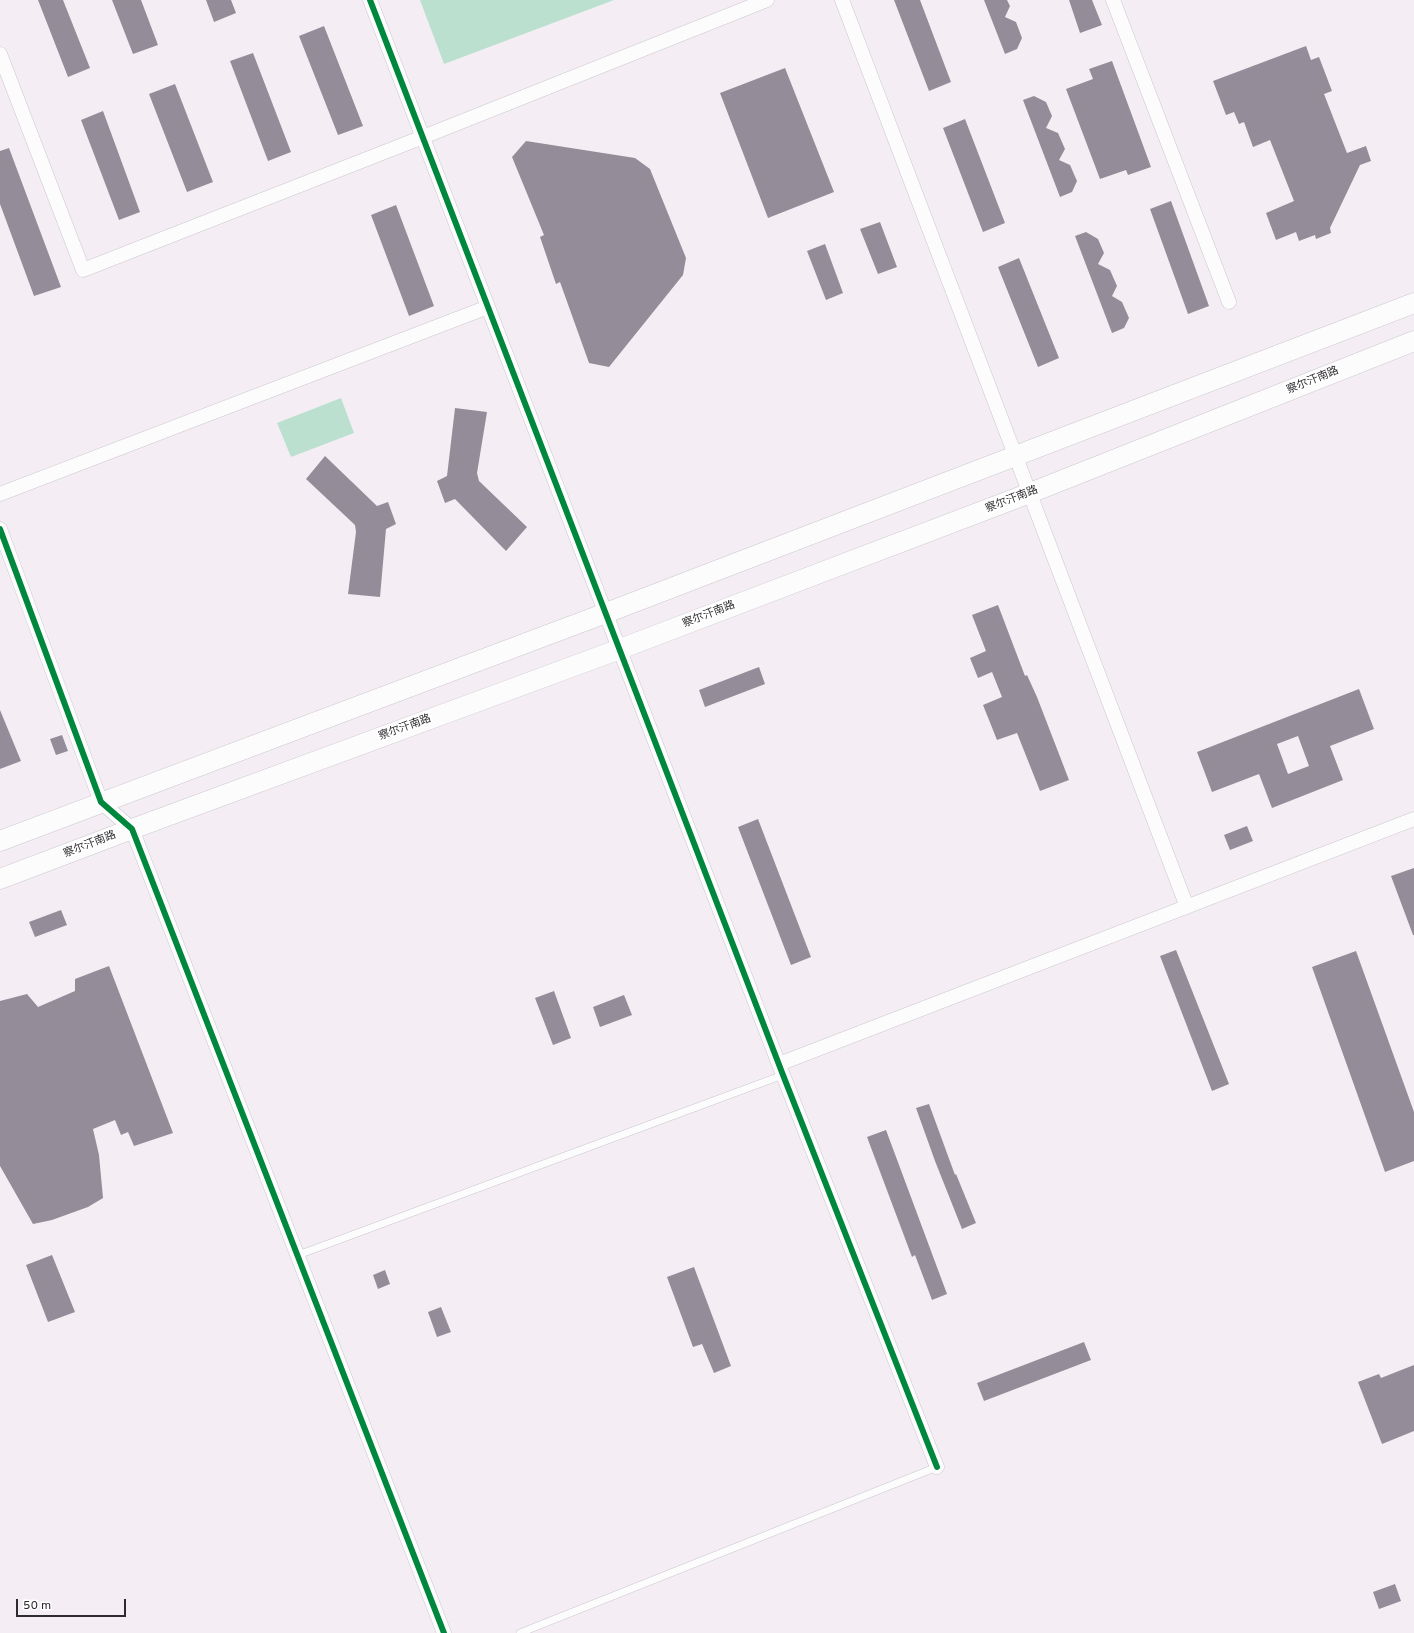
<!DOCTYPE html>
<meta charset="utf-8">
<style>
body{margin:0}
#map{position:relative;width:1414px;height:1633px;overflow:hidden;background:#f4eef4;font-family:Overpass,sans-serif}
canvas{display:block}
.scale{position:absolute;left:16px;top:1599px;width:110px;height:18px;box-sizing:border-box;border:2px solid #2e2b2f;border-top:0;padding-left:5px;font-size:12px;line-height:14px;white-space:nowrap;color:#2e2b2f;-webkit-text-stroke:3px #fff;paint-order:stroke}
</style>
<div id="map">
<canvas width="1414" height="1633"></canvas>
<div class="scale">50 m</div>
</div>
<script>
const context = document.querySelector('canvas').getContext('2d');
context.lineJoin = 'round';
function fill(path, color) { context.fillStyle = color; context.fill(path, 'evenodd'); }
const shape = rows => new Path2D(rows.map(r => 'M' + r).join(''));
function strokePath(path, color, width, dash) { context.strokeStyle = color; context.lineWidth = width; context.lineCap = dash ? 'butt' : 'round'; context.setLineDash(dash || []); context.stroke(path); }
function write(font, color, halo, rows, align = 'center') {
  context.font = font + ' Overpass,"Noto Sans SC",sans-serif'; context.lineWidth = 4; context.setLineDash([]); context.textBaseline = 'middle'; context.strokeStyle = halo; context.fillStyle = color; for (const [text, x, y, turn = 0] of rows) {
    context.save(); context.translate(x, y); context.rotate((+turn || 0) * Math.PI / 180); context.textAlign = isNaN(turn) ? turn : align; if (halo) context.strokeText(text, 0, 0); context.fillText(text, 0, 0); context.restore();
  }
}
fill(shape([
 [420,0,614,0,444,64],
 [341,398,354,433,291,457,277,423]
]), '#bbe0d0');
fill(shape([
 [38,0,63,0,90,68,68,77],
 [112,0,141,0,158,45,133,54],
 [206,0,231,0,236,13,214,22],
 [894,0,920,0,951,82,929,91],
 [984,0,1007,0,1010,6,1005,17,1016,22,1022,38,1017,49,1005,54],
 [1069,0,1092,0,1102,25,1080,33],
 [324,26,363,126,338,135,299,36],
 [1306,46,1311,60,1319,57,1332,91,1324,94,1347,153,1366,146,1371,161,1360,165,1330,228,1331,233,1316,239,1315,235,1299,241,1296,232,1276,240,1266,213,1294,201,1270,140,1253,147,1244,122,1239,124,1234,112,1226,115,1213,81],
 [253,53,291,152,268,161,230,61],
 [1112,61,1151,167,1128,175,1126,170,1100,179,1066,89,1093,79,1089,69],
 [785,68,834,192,768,218,720,93],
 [175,84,213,182,187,192,149,94],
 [1034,96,1046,102,1052,116,1046,128,1058,133,1065,149,1059,160,1070,165,1077,181,1072,192,1060,197,1023,100],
 [103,111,140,212,119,220,81,120],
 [965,119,1005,223,983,232,943,128],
 [526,141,635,158,650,169,686,258,683,275,609,367,589,363,560,282,556,284,540,237,544,235,512,157],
 [9,148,61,287,34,296,0,204,0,151],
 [1171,201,1209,306,1188,314,1150,209],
 [396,205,434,306,409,316,371,215],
 [880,222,897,267,878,274,860,229],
 [1086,232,1098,239,1104,253,1098,264,1110,270,1117,286,1112,296,1122,302,1129,318,1124,328,1112,333,1075,236],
 [825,244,843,293,826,300,807,251],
 [1019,258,1059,358,1038,367,998,267],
 [455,408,487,412,477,473,479,481,527,527,506,551,455,499,445,503,437,481,447,476],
 [325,456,377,506,388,502,396,524,386,529,380,597,348,594,356,532,355,525,306,479],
 [998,605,1025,676,1027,675,1037,697,1069,780,1040,791,1017,733,997,740,983,705,1002,697,992,672,978,678,970,658,986,651,972,615],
 [759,667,765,684,705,707,699,690],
 [1359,689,1374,729,1330,746,1343,780,1272,808,1259,774,1212,792,1197,752],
 [1298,736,1309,766,1288,774,1277,744],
 [0,710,21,761,0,769],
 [62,735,68,751,56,755,50,739],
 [758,819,811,957,791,965,738,827],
 [1247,826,1253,841,1230,850,1224,835],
 [1414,868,1414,935,1413,935,1391,876],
 [61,910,67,925,35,937,29,922],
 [1176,950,1229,1084,1212,1091,1160,956],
 [1356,951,1414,1112,1414,1161,1385,1172,1312,967],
 [109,966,173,1133,134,1146,128,1132,121,1135,115,1120,93,1129,99,1155,103,1198,88,1207,52,1220,33,1224,0,1166,0,1001,27,994,38,1007,75,991,75,979],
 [554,991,571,1038,553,1045,535,998],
 [624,995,632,1015,600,1027,593,1007],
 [929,1104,955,1175,956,1174,976,1223,962,1229,935,1161,916,1108],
 [886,1130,947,1294,932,1300,915,1255,912,1257,867,1137],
 [52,1255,75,1312,48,1322,26,1265],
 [694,1267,731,1366,714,1373,702,1344,693,1347,667,1277],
 [385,1270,390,1284,378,1289,373,1275],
 [441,1307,451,1332,437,1337,428,1312],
 [1084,1342,1091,1360,984,1401,977,1383],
 [1414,1365,1414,1431,1382,1444,1358,1382,1379,1374,1381,1378],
 [1395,1584,1401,1601,1379,1609,1373,1592]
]), '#948c98');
const lane = shape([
 [298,1255,783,1075],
 [520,1633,937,1467]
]);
const street = shape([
 [370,0,783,1075,937,1467],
 [842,0,1187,907],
 [1113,0,1229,302],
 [0,54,83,270,423,137,767,0],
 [0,494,488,307],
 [0,529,101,802,132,829,444,1633],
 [779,1064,1414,819]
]);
const secondary = shape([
 [0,841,606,613,1414,303],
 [0,879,132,829,620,649,1030,493,1414,341]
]);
strokePath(lane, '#cbc7cc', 8);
strokePath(street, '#cbc7cc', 15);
strokePath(secondary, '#cbc7cc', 21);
strokePath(lane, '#fdfcfd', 7);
strokePath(street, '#fdfcfd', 14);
strokePath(secondary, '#fdfcfd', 20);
strokePath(shape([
 [370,0,783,1075,937,1467],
 [0,529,101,802,132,829,444,1633]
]), '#00873e', 6);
write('11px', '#2e2b2f', '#fff', [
 ["察尔汗南路",1313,381,-22],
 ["察尔汗南路",1012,500,-21],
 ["察尔汗南路",709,615,-21],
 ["察尔汗南路",405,728,-20],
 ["察尔汗南路",90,845,-21]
]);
</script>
